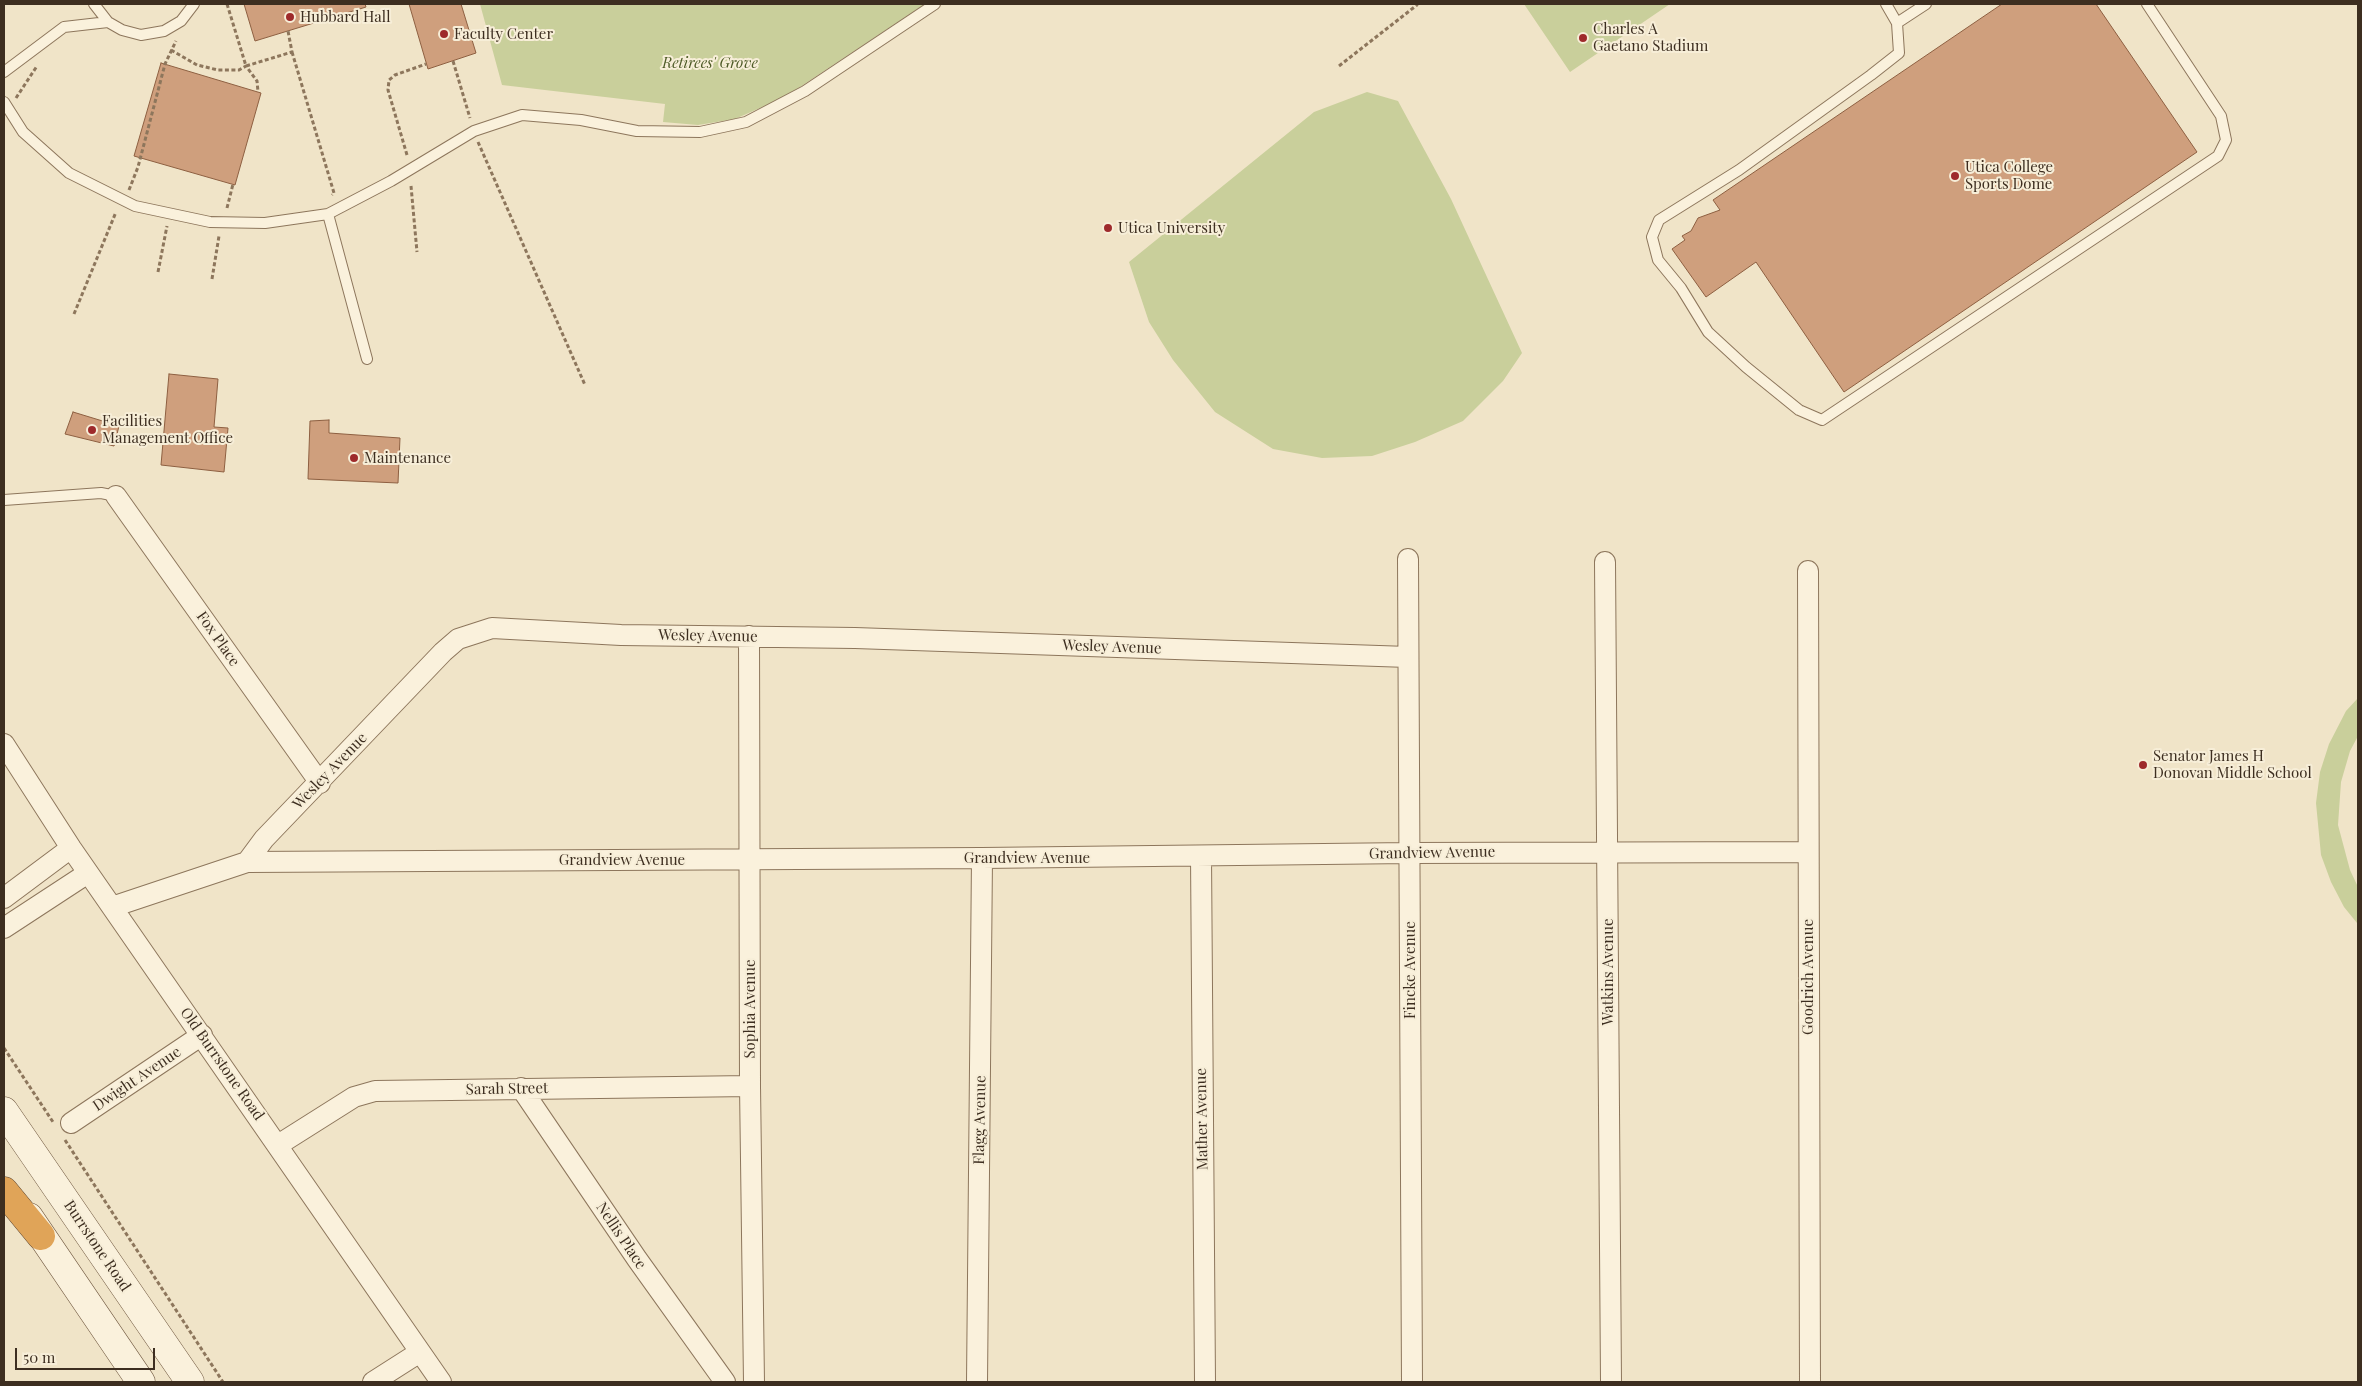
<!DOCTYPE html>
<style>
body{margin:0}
#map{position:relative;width:2362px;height:1386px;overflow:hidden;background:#f0e4c8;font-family:"Playfair Display",serif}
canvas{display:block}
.frame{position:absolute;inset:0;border:5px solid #3d2e20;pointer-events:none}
.scale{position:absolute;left:15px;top:1348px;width:140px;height:22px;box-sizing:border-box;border:2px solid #3d2e20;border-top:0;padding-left:6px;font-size:15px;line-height:18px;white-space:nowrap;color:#3d2e20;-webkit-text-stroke:4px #f7eed8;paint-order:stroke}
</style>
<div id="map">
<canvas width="2362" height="1386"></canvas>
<div class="frame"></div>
<div class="scale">50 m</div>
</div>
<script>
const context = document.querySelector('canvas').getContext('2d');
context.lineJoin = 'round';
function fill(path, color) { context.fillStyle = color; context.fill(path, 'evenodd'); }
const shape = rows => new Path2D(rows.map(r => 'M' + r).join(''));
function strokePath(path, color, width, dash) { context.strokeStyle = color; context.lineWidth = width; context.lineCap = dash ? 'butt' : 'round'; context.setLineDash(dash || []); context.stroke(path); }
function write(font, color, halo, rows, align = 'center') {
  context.font = font + ' "Playfair Display",serif'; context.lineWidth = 4; context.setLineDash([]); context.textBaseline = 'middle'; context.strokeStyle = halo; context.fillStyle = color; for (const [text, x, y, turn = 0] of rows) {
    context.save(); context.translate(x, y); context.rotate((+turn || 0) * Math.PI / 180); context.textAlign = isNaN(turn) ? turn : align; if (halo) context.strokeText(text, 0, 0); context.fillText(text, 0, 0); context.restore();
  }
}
fill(shape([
 [480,4,925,4,785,97,735,119,698,125,663,122,665,104,502,85],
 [1524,4,1670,4,1570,72],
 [1367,92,1398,101,1451,199,1522,353,1503,381,1463,421,1415,442,1372,456,1322,458,1273,449,1215,412,1173,360,1149,322,1129,262,1314,112],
 [2358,698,2358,736,2350,751,2341,782,2338,825,2350,870,2358,887,2357,953,2357,923,2344,907,2331,882,2321,855,2316,803,2320,772,2329,744,2346,711]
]), '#c9cf9b');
const building = shape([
 [244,4,365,4,366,7,255,41,244,4],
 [409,4,461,4,476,53,428,69,409,4],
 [2002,4,2096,4,2197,152,1844,392,1756,262,1706,297,1672,249,1685,240,1682,236,1691,231,1698,218,1720,210,1713,200,2002,4],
 [161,63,261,93,235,185,134,156,161,63],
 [169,374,218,379,214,427,228,428,224,472,161,465,169,374],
 [73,412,119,426,114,446,65,434,73,412],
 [329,420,329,433,400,438,398,483,308,479,310,421,329,420]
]);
fill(building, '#cf9f7d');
strokePath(building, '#8d5f41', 1);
const lane = shape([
 [94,4,108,22,122,30,141,35,164,31,181,21,194,4],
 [1886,4,1897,23,1926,4],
 [1897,23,1899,53,1871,75,1739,170,1659,220,1652,237,1658,260,1681,288,1708,332,1746,367,1799,410,1822,420,2218,156,2226,140,2221,116,2147,4],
 [4,72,64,27,108,22],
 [4,102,23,132,69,173,135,206,210,222,265,223,328,214,367,359],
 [328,214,391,181,474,131,522,115,581,120,637,131,700,132,746,122,805,91,935,4],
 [4,500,101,493,116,496]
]);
const street = shape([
 [116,496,320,783],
 [1408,559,1412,1382],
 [1605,562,1611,1382],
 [1808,571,1810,1382],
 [749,636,750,1086,754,1382],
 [4,744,71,848,441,1382],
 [1201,856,1205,1382],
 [247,862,982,858,1409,853,1807,852],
 [4,898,71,848],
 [112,907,247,862,264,839,443,652,458,639,492,628,621,635,855,638,1408,657],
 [4,928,88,873],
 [521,1088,637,1259,725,1382],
 [71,1123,202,1035],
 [278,1145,354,1097,375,1091,750,1086],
 [373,1382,420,1352],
 [977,1382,982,858]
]);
const secondary = shape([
 [4,1111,190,1382],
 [29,1217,141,1382]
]);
const highway = shape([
 [4,1191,41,1236]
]);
strokePath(lane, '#8d765c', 12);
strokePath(street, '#8d765c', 22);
strokePath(secondary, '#6f573f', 29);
strokePath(highway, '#5b4430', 29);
strokePath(shape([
 [227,4,246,66,292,52,288,31],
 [171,50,197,65,218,70,239,70,246,66,257,81,258,92],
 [292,52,334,193,332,195],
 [453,61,470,118],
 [1339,66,1417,5,1416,4],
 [16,98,37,66],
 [478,142,585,385],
 [407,155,388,90,389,80,395,75,426,64],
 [411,186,417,252],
 [129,190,138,167,165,64,176,41],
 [227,208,233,184],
 [158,272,167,226],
 [212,279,219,236],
 [74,314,116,212],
 [4,1048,53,1122],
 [65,1140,223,1382]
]), '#8d765c', 3, [4, 2.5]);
strokePath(lane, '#faf1dc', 10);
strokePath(street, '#faf1dc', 20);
strokePath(secondary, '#faf1dc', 28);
strokePath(highway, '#e0a458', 28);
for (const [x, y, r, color] of [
 [290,17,5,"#9e2a2b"],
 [444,34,5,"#9e2a2b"],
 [1583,38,5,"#9e2a2b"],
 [1955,176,5,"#9e2a2b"],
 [1108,228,5,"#9e2a2b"],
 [92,430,5,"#9e2a2b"],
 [354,458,5,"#9e2a2b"],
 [2143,765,5,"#9e2a2b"]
]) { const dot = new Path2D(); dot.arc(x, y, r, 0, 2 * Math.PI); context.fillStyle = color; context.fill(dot); strokePath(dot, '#f7eed8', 2); }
write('15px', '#3d2e20', '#f7eed8', [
 ["Hubbard Hall",300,17],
 ["Charles A",1593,29],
 ["Gaetano Stadium",1593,46],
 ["Faculty Center",454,34],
 ["Utica College",1965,167],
 ["Sports Dome",1965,184],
 ["Utica University",1118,228],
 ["Facilities",102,421],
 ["Management Office",102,438],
 ["Maintenance",364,458],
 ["Senator James H",2153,756],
 ["Donovan Middle School",2153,773]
], 'left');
write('italic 15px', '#4d5a26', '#f7eed8', [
 ["Retirees' Grove",710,63]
]);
write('15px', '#3d2e20', '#f7eed8', [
 ["Wesley Avenue",708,636,1],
 ["Fox Place",218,639,55],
 ["Wesley Avenue",1112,647,2],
 ["Wesley Avenue",330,771,-46],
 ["Grandview Avenue",1432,853,-1],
 ["Grandview Avenue",1027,858],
 ["Grandview Avenue",622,860],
 ["Fincke Avenue",1410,970,-90],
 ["Watkins Avenue",1608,972,-90],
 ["Goodrich Avenue",1808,977,-90],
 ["Sophia Avenue",750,1009,-90],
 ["Old Burrstone Road",222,1064,55],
 ["Dwight Avenue",137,1079,-34],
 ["Sarah Street",507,1089,-1],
 ["Mather Avenue",1202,1119,-91],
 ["Flagg Avenue",980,1120,-89],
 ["Nellis Place",621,1236,56],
 ["Burrstone Road",97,1246,56]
]);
</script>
